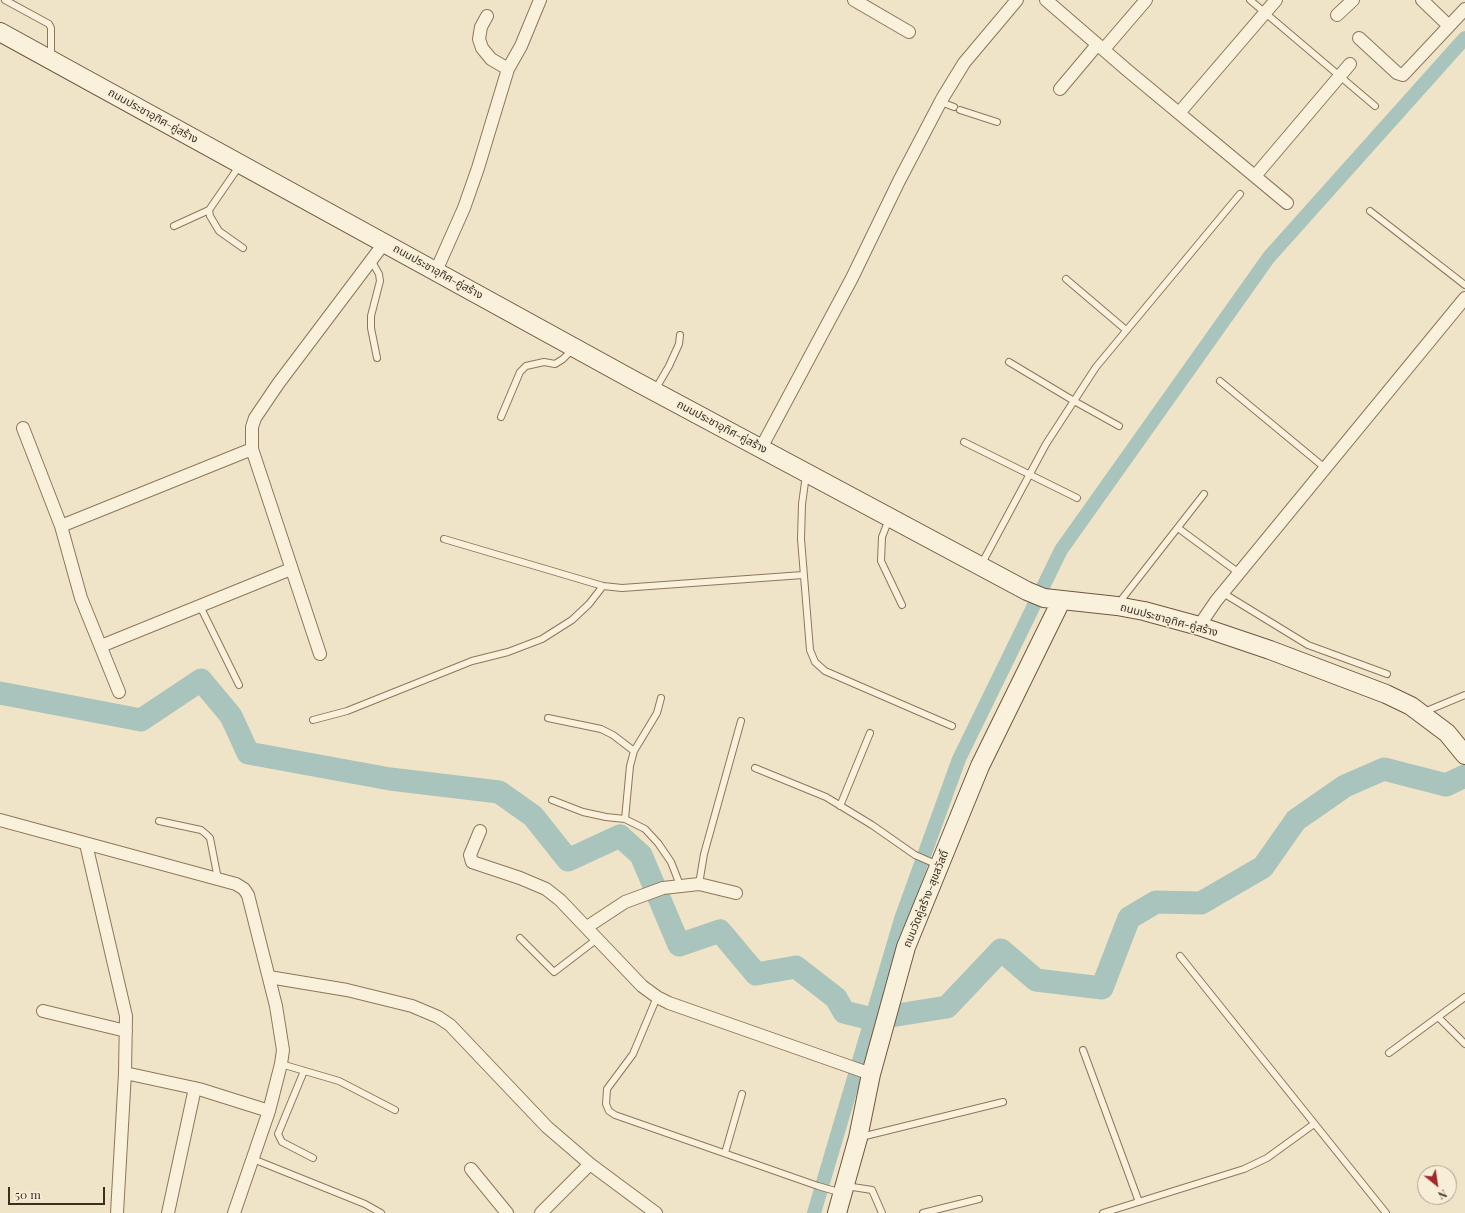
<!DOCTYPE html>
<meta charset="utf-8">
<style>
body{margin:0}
#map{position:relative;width:1465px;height:1213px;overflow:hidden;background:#f0e4c8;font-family:"Playfair Display",serif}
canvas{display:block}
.north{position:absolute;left:1417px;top:1165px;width:40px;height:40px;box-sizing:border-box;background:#f7eed8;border:1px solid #ada18e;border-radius:50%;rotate:150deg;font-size:11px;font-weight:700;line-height:16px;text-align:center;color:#3d2e20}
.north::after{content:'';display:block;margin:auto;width:14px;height:18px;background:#9e2a2b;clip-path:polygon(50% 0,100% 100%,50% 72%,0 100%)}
.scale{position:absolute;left:8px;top:1187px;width:97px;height:18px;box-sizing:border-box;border:2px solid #3d2e20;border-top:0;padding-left:5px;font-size:12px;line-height:14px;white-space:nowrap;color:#3d2e20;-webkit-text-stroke:3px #f7eed8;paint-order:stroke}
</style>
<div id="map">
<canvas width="1465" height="1213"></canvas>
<div class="north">N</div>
<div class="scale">50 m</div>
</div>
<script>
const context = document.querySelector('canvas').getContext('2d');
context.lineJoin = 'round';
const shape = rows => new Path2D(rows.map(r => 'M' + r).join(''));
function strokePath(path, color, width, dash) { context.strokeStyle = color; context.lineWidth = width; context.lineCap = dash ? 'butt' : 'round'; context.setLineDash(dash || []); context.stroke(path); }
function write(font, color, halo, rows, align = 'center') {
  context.font = font + ' "Playfair Display","Noto Sans Thai",serif'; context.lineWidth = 3; context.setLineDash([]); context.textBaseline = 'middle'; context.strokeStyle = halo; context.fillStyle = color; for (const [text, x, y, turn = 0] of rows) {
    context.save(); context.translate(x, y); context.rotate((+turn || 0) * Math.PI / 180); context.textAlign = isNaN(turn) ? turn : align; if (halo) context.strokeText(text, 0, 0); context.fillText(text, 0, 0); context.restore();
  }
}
strokePath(shape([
 [814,1213,901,919,959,759,1061,550,1269,257,1465,38]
]), '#a9c4bc', 14);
strokePath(shape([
 [0,693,141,720,201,680,231,716,248,753,390,779,499,792,533,816,568,860,620,836,641,855,679,945,720,931,756,974,796,967,836,998,844,1012,872,1019,947,1007,1001,950,1036,980,1102,988,1129,918,1156,902,1201,903,1263,867,1296,820,1345,786,1384,769,1446,785,1465,776]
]), '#a9c4bc', 23);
const lane = shape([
 [5,0,49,24,51,28,51,57],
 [1250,0,1375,106],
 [941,102,954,107],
 [960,110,997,122],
 [240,165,209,210,210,216,219,231,243,248],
 [1370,211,1465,285],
 [174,226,209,210],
 [371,260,379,274,380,281,371,316,371,328,377,358],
 [1066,279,1126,330],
 [1009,362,1074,401,1119,426],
 [1220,381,1325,468],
 [655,390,669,366,679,344,680,335],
 [501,417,520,372,526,366,544,362,555,364,563,359,574,348],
 [964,442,1077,498],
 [806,475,802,504,801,539,810,650,815,662,825,671,952,726],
 [889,519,882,537,881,561,902,605],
 [1178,528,1239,573],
 [444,539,603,586,622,588,803,575],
 [981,565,1046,444,1096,367,1240,194],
 [1223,593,1308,645,1387,674],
 [1118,604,1204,494],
 [200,606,239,685],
 [1424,712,1465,695],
 [548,718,601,729,613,735,634,751,630,766,625,819],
 [313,720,347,711,472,661,508,652,542,639,572,620,589,604,603,586],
 [634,751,657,713,661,698],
 [755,768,826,797,872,825,915,855,938,865],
 [552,800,583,812,606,817,625,819,645,829,658,843,671,862,680,885],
 [840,806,870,733],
 [159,821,201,830,206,834,210,838,218,879],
 [699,884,704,854,741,721],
 [520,938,554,972,597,939],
 [1180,956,1386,1213],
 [657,997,633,1054,607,1089,606,1104,609,1111,615,1115,818,1186,842,1193],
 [1438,1017,1465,1044],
 [1083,1050,1139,1202],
 [1389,1053,1465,997],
 [281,1064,339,1081,395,1110],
 [304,1071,278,1134,282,1142,313,1158],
 [861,1137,1003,1102],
 [725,1153,742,1094],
 [253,1159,365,1204,381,1213],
 [846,1186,872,1190,882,1213],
 [923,1213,979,1199],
 [1103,1213,1244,1169,1267,1158,1314,1124]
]);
const street = shape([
 [854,0,909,32],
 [1046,0,1127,70,1287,203],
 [1422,0,1449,26],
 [1337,15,1353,0],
 [487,16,481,27,479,39,482,48,491,59,508,69],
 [1359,38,1397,73,1403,75,1465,9],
 [1104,49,1146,0],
 [1060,89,1097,45],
 [1179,113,1276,0],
 [1255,176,1350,64],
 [436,271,464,208,478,168,508,69,521,46,540,0],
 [23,428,61,526,81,598,119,692],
 [761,448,852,278,899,181,942,99,964,63,1017,0],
 [61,526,252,449],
 [1199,626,1216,601,1465,298],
 [101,646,291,569],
 [320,654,252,449,252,427,255,418,278,384,385,242],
 [0,820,236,884,244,889,248,895,276,1006,283,1050,281,1064,269,1111,234,1213],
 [480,831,470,855,472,862,520,878,546,889,560,900,642,986,657,997,669,1003,871,1074],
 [86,844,126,1016,125,1073,117,1213],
 [587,927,625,902,663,888,699,884,736,893],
 [269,977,347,990,412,1006,438,1017,450,1025,547,1127,590,1164,656,1213],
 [43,1011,126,1031],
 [125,1073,199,1089,269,1111],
 [471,1169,507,1213],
 [168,1213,195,1088],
 [541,1213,590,1164]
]);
const secondary = shape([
 [0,32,635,381,1027,591,1044,598,1117,606,1144,611,1199,626,1270,650,1386,694,1411,706,1447,733,1465,755],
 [837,1213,858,1138,871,1074,906,947,980,766,1061,601]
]);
strokePath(lane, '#8d765c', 8);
strokePath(street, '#8d765c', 14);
strokePath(secondary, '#6f573f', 20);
strokePath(lane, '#faf1dc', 6);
strokePath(street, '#faf1dc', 12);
strokePath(secondary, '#faf1dc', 18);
write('11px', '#3d2e20', '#f7eed8', [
 ["ถนนประชาอุทิศ-คู่สร้าง",153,116,29],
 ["ถนนประชาอุทิศ-คู่สร้าง",438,272,29],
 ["ถนนประชาอุทิศ-คู่สร้าง",722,427,28],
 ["ถนนประชาอุทิศ-คู่สร้าง",1169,620,15],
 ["ถนนวัดคู่สร้าง-สุขสวัสดิ์",926,899,-68]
]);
</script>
